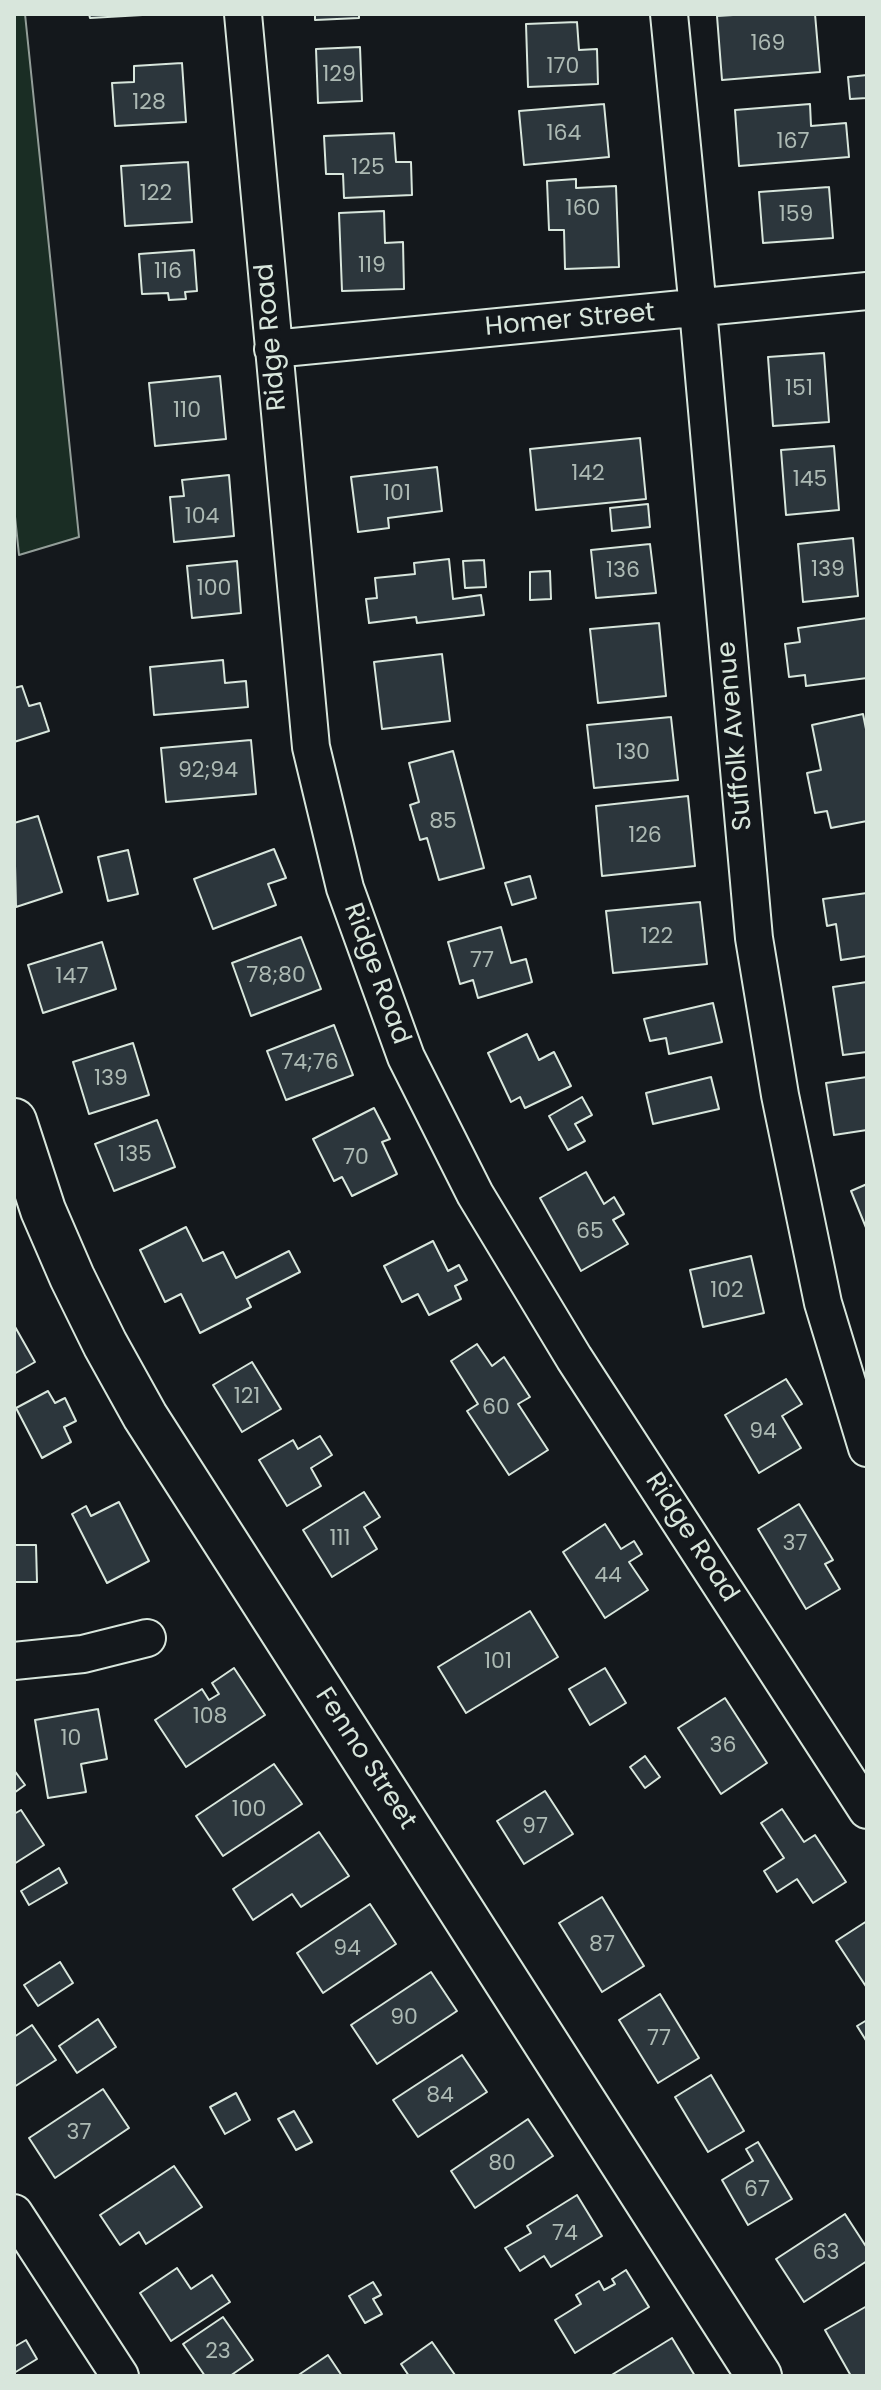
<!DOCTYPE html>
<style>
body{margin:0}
#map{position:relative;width:881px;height:2390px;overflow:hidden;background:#14181c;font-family:Poppins,sans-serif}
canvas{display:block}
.frame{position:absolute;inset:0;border:16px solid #d8e6dc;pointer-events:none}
</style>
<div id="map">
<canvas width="881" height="2390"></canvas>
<div class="frame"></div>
</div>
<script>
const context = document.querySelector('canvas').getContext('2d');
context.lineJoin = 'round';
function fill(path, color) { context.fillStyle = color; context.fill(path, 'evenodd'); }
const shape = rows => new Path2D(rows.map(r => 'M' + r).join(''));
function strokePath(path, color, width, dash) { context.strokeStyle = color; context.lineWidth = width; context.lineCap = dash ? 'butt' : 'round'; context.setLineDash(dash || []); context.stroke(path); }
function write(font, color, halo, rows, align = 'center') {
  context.font = font + ' Poppins,sans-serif'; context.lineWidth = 6; context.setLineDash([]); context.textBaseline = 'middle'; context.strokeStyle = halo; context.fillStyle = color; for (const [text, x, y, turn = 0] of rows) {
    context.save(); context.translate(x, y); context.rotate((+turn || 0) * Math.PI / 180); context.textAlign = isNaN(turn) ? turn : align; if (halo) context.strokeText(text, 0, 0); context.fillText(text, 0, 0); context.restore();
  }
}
const green = shape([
 [14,14,25,14,79,537,19,555,14,507,14,14]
]);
fill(green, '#1a2d24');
strokePath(green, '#939e99', 2);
const building = shape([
 [89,14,160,14,90,18,89,14],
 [315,14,359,14,359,18,315,20,315,14],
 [749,14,815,14,820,72,722,80,717,16,749,14],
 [577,22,579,50,597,49,598,84,528,87,526,24,577,22],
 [360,47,362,101,318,103,316,49,360,47],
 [182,63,186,122,115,126,112,83,134,82,134,66,182,63],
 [867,75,867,98,850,99,848,77,867,75],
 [604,104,609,157,524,165,519,111,604,104],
 [810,104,811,126,846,123,849,157,739,166,735,110,810,104],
 [394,133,396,162,411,162,412,195,344,198,343,174,326,174,324,136,394,133],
 [188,162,192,222,125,226,121,166,188,162],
 [576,179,576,188,616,186,619,267,565,269,564,230,549,230,547,181,576,179],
 [829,187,833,238,763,243,759,192,829,187],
 [384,211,385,243,403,242,404,289,342,291,339,213,384,211],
 [194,250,197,291,185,292,186,299,169,300,168,293,142,294,139,254,194,250],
 [824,353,829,422,773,426,768,357,824,353],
 [220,376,226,439,155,446,149,383,220,376],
 [640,438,646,499,536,510,530,449,640,438],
 [834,446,839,510,786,515,781,450,834,446],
 [437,467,442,511,388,518,389,528,358,532,351,477,437,467],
 [229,475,234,536,174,542,170,497,184,496,182,480,229,475],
 [648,504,650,527,612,531,610,508,648,504],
 [853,538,858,596,803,602,798,544,853,538],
 [650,544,656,593,596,598,591,550,650,544],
 [449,559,453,599,481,595,484,615,417,623,416,617,369,623,366,599,377,598,375,578,415,574,414,563,449,559],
 [484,560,486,587,465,588,463,561,484,560],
 [237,561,241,613,192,618,187,566,237,561],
 [550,571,551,599,530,600,530,572,550,571],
 [867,618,867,678,806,686,805,675,789,677,785,644,800,642,798,628,867,618],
 [659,623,666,696,598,703,590,629,659,623],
 [442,654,450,721,382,729,374,662,442,654],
 [223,660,225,683,246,681,248,707,154,715,150,667,223,660],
 [22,686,29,706,40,703,49,731,14,742,14,688,22,686],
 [863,714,867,734,867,821,831,828,827,811,815,813,807,773,821,770,812,725,863,714],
 [671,717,678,780,594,788,587,725,671,717],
 [251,740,256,794,166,802,161,748,251,740],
 [453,751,484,868,439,880,427,838,420,840,410,805,419,802,409,763,453,751],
 [688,796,695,866,602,876,596,806,688,796],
 [38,816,62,892,16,907,14,823,38,816],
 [274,849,286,878,268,884,276,905,213,929,194,879,274,849],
 [128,850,138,894,108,901,98,857,128,850],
 [530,876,536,898,512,905,505,883,530,876],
 [867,893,867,956,841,960,836,924,827,926,823,899,867,893],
 [700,902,707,964,613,973,606,911,700,902],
 [501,927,511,963,526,959,532,982,478,998,473,980,460,984,448,942,501,927],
 [301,937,321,989,251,1016,232,963,301,937],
 [102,942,116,989,43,1013,28,965,102,942],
 [867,982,867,1052,843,1055,833,987,867,982],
 [713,1003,722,1042,669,1054,666,1038,650,1041,644,1019,713,1003],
 [334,1025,353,1075,286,1100,267,1051,334,1025],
 [527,1034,539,1060,554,1052,571,1086,525,1108,520,1097,511,1102,488,1053,527,1034],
 [133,1043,149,1095,89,1114,73,1062,133,1043],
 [711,1077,719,1109,653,1124,646,1093,711,1077],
 [867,1077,867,1130,834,1135,826,1083,867,1077],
 [582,1097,592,1115,575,1124,585,1141,568,1150,549,1116,582,1097],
 [374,1108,390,1139,382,1142,397,1174,352,1196,342,1177,334,1181,313,1139,374,1108],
 [157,1120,175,1167,114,1191,95,1144,157,1120],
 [586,1172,604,1204,614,1197,624,1214,613,1220,628,1244,581,1271,540,1198,586,1172],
 [867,1184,867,1230,851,1191,867,1184],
 [186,1227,203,1261,223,1252,236,1278,289,1251,300,1272,247,1299,251,1307,200,1333,181,1294,165,1302,140,1250,186,1227],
 [433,1241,448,1271,459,1265,467,1280,455,1286,461,1299,429,1315,418,1294,402,1302,384,1266,433,1241],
 [751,1256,764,1313,703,1327,690,1270,751,1256],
 [14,1325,35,1362,14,1374,14,1325],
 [477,1344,492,1366,504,1357,530,1397,518,1404,548,1450,509,1475,467,1411,478,1404,451,1361,477,1344],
 [252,1362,281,1409,242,1432,213,1385,252,1362],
 [786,1379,802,1404,782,1416,801,1448,759,1473,725,1415,786,1379],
 [48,1391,55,1403,65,1398,76,1421,64,1427,71,1442,42,1458,16,1408,48,1391],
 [320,1436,332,1455,311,1468,321,1486,287,1506,259,1460,293,1440,298,1449,320,1436],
 [364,1492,380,1517,364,1527,377,1549,332,1577,303,1530,364,1492],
 [119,1502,149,1561,107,1583,72,1514,86,1506,91,1516,119,1502],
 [799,1504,833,1560,825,1564,840,1589,806,1609,758,1529,799,1504],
 [605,1524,621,1549,634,1541,642,1554,629,1562,648,1590,605,1618,563,1552,605,1524],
 [14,1545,36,1545,37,1582,14,1582,14,1545],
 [530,1611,558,1657,466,1713,438,1667,530,1611],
 [234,1668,265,1715,186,1767,155,1720,202,1689,209,1700,219,1694,212,1683,234,1668],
 [605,1668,626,1703,590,1725,569,1689,605,1668],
 [725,1698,767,1763,721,1794,678,1728,725,1698],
 [98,1709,107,1759,81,1764,86,1792,48,1798,35,1720,98,1709],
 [645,1756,660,1777,645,1788,630,1767,645,1756],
 [274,1764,302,1804,223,1856,196,1816,274,1764],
 [14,1770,25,1785,14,1793,14,1770],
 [545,1791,573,1834,524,1864,497,1821,545,1791],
 [782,1809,804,1842,815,1835,846,1882,813,1903,797,1879,777,1892,764,1871,784,1858,761,1823,782,1809],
 [21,1810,44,1845,14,1864,14,1814,21,1810],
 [319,1832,349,1876,301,1907,292,1894,253,1920,233,1889,319,1832],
 [59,1868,67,1883,29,1905,21,1891,59,1868],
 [602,1897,644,1966,602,1992,559,1923,602,1897],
 [370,1904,396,1944,323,1993,297,1953,370,1904],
 [867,1921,867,1988,836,1941,867,1921],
 [60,1962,73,1983,38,2006,24,1985,60,1962],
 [431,1972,457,2011,377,2064,351,2025,431,1972],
 [660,1994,699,2058,658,2083,619,2020,660,1994],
 [98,2019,116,2047,77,2073,59,2046,98,2019],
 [867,2020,867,2042,857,2026,867,2020],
 [32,2025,56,2060,14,2087,14,2037,32,2025],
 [462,2055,487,2092,418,2137,393,2100,462,2055],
 [711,2075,744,2131,708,2152,675,2097,711,2075],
 [103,2089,129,2128,55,2178,29,2138,103,2089],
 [236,2093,250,2120,225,2134,210,2107,236,2093],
 [294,2111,312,2142,296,2150,278,2119,294,2111],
 [528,2119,553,2156,475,2208,451,2171,528,2119],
 [758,2142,792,2199,748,2225,722,2180,753,2161,746,2149,758,2142],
 [174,2166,202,2207,146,2244,139,2232,120,2245,100,2215,174,2166],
 [577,2195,602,2236,551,2267,544,2256,520,2271,505,2248,531,2233,527,2226,577,2195],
 [845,2214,867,2248,867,2261,804,2302,776,2259,845,2214],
 [177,2268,191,2289,212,2275,230,2302,171,2341,140,2293,177,2268],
 [626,2270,649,2307,575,2353,555,2320,581,2304,576,2295,599,2281,604,2290,615,2284,612,2279,626,2270],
 [373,2282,381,2295,373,2299,382,2314,365,2323,349,2296,373,2282],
 [867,2306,867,2376,851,2376,825,2330,867,2306],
 [223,2317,253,2360,230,2376,205,2376,183,2344,223,2317],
 [672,2338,695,2376,610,2376,672,2338],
 [26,2340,37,2359,14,2373,14,2347,26,2340],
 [432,2342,455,2375,409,2376,401,2364,432,2342],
 [328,2355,342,2376,297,2376,328,2355]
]);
fill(building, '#2c363c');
strokePath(building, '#d8e6dc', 2);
const street = shape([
 [243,14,311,747,345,888,406,1057,475,1194,574,1358,867,1810],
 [669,14,698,309,754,938,780,1095,823,1303,867,1448],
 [273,349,867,291],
 [14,1661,83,1654,147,1638],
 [14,2213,120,2376]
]);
const secondary = shape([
 [14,1121,43,1210,72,1277,105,1344,145,1416,759,2376]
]);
strokePath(street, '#d8e6dc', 40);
strokePath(secondary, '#d8e6dc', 48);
strokePath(street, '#14181c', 36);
strokePath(secondary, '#14181c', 44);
write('22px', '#adbab4', null, [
 ["169",768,44],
 ["170",563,67],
 ["129",339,75],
 ["128",149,103],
 ["164",564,134],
 ["167",793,142],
 ["125",368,168],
 ["122",156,194],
 ["160",583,209],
 ["159",796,215],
 ["119",372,266],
 ["116",168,272],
 ["151",799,389],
 ["110",187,411],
 ["142",588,474],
 ["145",810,480],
 ["101",397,494],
 ["104",202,517],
 ["139",828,570],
 ["136",623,571],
 ["100",214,589],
 ["130",633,753],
 ["92;94",208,771],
 ["85",443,822],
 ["126",645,836],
 ["122",657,937],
 ["77",482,961],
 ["78;80",276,976],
 ["147",72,977],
 ["74;76",310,1063],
 ["139",111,1079],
 ["135",135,1155],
 ["70",356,1158],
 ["65",590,1232],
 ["102",727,1291],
 ["121",247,1397],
 ["60",496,1408],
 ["94",763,1432],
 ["111",340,1539],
 ["37",795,1544],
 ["44",608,1576],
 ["101",498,1662],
 ["108",210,1717],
 ["10",71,1739],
 ["36",723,1746],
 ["100",249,1810],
 ["97",535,1827],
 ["87",602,1945],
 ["94",347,1949],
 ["90",404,2018],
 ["77",659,2039],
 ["84",440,2096],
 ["37",79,2133],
 ["80",502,2164],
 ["67",757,2190],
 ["74",565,2234],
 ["63",826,2253],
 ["23",218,2352]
]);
write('26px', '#d8e6dc', '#14181c', [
 ["Homer Street",570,321,-5],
 ["Ridge Road",272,337,-95],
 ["Suffolk Avenue",736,736,-95],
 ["Ridge Road",376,974,70],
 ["Ridge Road",691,1538,57],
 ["Fenno Street",365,1759,57]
]);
</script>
